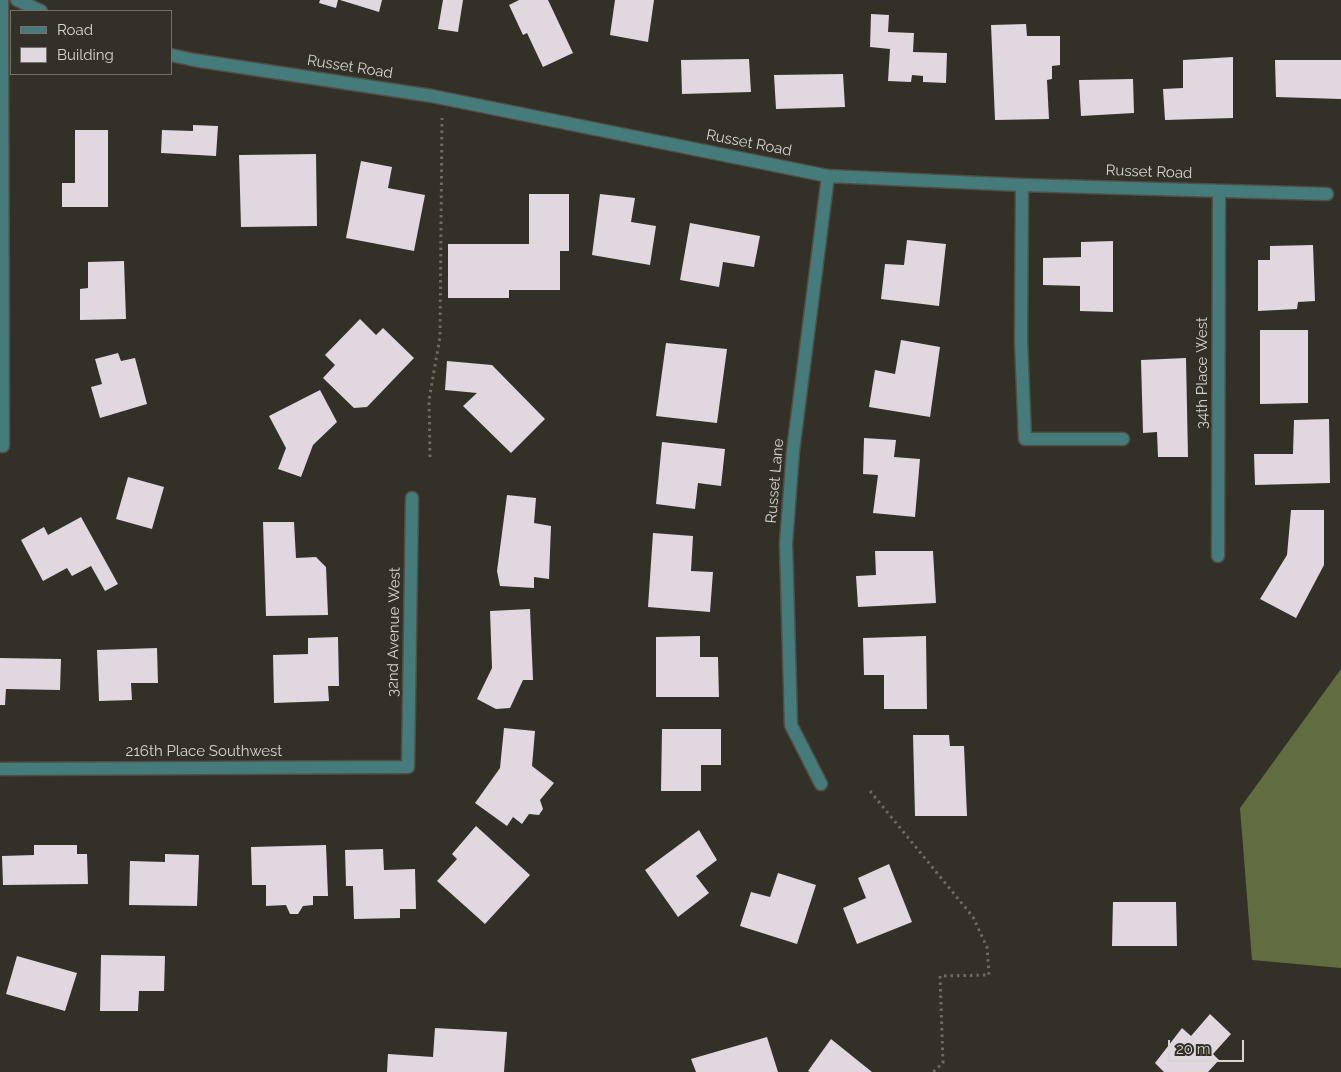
<!DOCTYPE html>
<style>
body{margin:0}
#map{position:relative;width:1341px;height:1072px;overflow:hidden;background:#323027;font-family:Raleway,sans-serif}
canvas{display:block}
.legend{position:absolute;left:10px;top:10px;width:162px;height:65px;box-sizing:border-box;background:#323027;border:1px solid #74726a;margin:0;padding:6px 9px;list-style:none;font-size:15px;color:#d6d5cf}
.legend li{display:flex;align-items:center;gap:10px;height:25px}
.legend b{width:25px;border:1px solid #74726a}
.scale{position:absolute;left:1168px;top:1040px;width:76px;height:22px;box-sizing:border-box;border:2px solid #d6d5cf;border-top:0;padding-left:6px;font-size:15px;line-height:18px;white-space:nowrap;color:#d6d5cf;-webkit-text-stroke:4px #323027;paint-order:stroke}
</style>
<div id="map">
<canvas width="1341" height="1072"></canvas>
<ul class="legend">
<li><b style="height:6px;background:#457b7a"></b>Road</li>
<li><b style="height:14px;background:#e0d7df"></b>Building</li>
</ul>
<div class="scale">20 m</div>
</div>
<script>
const context = document.querySelector('canvas').getContext('2d');
context.lineJoin = 'round';
function fill(path, color) { context.fillStyle = color; context.fill(path, 'evenodd'); }
const shape = rows => new Path2D(rows.map(r => 'M' + r).join(''));
function strokePath(path, color, width, dash) { context.strokeStyle = color; context.lineWidth = width; context.lineCap = dash ? 'butt' : 'round'; context.setLineDash(dash || []); context.stroke(path); }
function write(font, color, halo, rows, align = 'center') {
  context.font = font + ' Raleway,sans-serif'; context.lineWidth = 5; context.setLineDash([]); context.textBaseline = 'middle'; context.strokeStyle = halo; context.fillStyle = color; for (const [text, x, y, turn = 0] of rows) {
    context.save(); context.translate(x, y); context.rotate((+turn || 0) * Math.PI / 180); context.textAlign = isNaN(turn) ? turn : align; if (halo) context.strokeText(text, 0, 0); context.fillText(text, 0, 0); context.restore();
  }
}
fill(shape([
 [1341,669,1341,968,1252,960,1240,808]
]), '#616d41');
fill(shape([
 [320,0,338,0,336,8,319,3],
 [340,0,382,0,379,12],
 [443,0,463,0,458,32,438,29],
 [519,0,548,0,573,53,543,67,527,33,523,35,509,5],
 [615,0,654,0,648,42,610,35],
 [871,14,889,15,888,32,914,33,913,52,947,53,946,83,923,82,923,76,912,75,911,82,888,81,890,49,870,47],
 [1026,24,1027,36,1060,36,1060,65,1052,66,1052,79,1047,80,1049,119,995,120,991,25],
 [1233,57,1233,118,1165,120,1163,89,1183,88,1183,60],
 [749,59,751,92,682,94,681,60],
 [1275,60,1341,60,1341,99,1276,97],
 [843,74,845,107,776,109,774,75],
 [1133,79,1134,113,1081,116,1079,80],
 [193,125,218,126,216,156,161,153,162,130,193,131],
 [75,130,108,130,108,207,62,207,62,183,75,183],
 [316,154,317,226,241,227,239,155],
 [361,161,392,167,388,188,425,195,414,251,346,238],
 [529,194,569,194,569,251,560,251,560,290,509,290,509,298,448,298,448,244,529,244],
 [600,194,635,198,631,222,656,226,650,265,592,255],
 [690,223,760,236,754,267,723,262,719,287,680,280],
 [907,240,946,244,939,306,881,299,885,264,904,265],
 [1113,241,1113,312,1080,311,1080,286,1043,285,1043,258,1081,257,1081,242],
 [1313,245,1315,301,1298,302,1297,309,1258,311,1258,260,1270,260,1270,246],
 [124,261,126,319,80,320,80,289,88,288,88,262],
 [360,319,376,335,383,328,414,358,367,407,354,408,323,378,335,365,325,355],
 [1260,330,1308,330,1308,403,1260,404],
 [901,340,940,347,930,417,869,407,875,370,895,374],
 [666,343,727,349,717,423,656,416],
 [118,353,121,361,135,358,147,404,100,418,91,387,102,384,95,359],
 [1186,358,1188,457,1158,457,1157,432,1143,433,1141,360],
 [447,361,492,365,545,419,511,453,463,406,477,393,445,390],
 [320,390,337,422,313,445,301,477,278,469,286,448,269,416],
 [1329,419,1330,483,1255,485,1254,454,1293,454,1294,420],
 [864,438,896,440,894,457,920,459,915,517,873,513,878,475,863,474],
 [662,442,725,449,721,486,698,483,695,509,656,504],
 [128,477,164,487,152,529,116,519],
 [507,495,536,498,534,523,551,526,549,579,534,577,534,588,500,586,497,571],
 [1291,510,1324,510,1324,565,1296,618,1260,599,1287,555],
 [81,517,118,584,105,591,91,566,72,576,67,568,43,581,21,540,44,527,48,535],
 [263,522,294,522,296,558,316,557,326,567,328,615,266,616],
 [653,533,693,536,691,571,713,572,710,612,648,607],
 [875,551,933,551,936,603,858,607,856,576,876,575],
 [530,609,533,680,523,680,510,708,496,709,477,699,492,668,490,611],
 [700,636,700,657,718,657,719,697,656,697,656,637],
 [926,636,927,709,884,709,884,675,864,675,863,638],
 [338,637,339,686,328,686,329,701,274,703,273,655,308,654,308,638],
 [157,648,158,683,131,683,132,700,99,701,97,650],
 [0,658,61,659,60,690,6,689,5,705,0,705],
 [504,728,535,731,532,766,554,783,540,800,543,809,539,815,529,814,522,824,513,817,507,826,475,803,500,768],
 [662,729,721,729,721,765,701,765,701,791,661,791],
 [913,735,949,735,950,746,964,746,967,816,915,816],
 [476,826,530,875,485,924,437,881,457,859,452,854],
 [699,830,717,860,696,876,709,893,678,917,645,870],
 [34,845,77,845,77,854,87,854,88,884,3,885,2,856,34,855],
 [326,845,328,896,313,896,313,905,303,906,298,914,290,914,286,905,266,906,266,885,252,885,251,847],
 [383,849,384,870,415,869,416,909,400,909,400,918,354,919,353,886,346,886,345,850],
 [165,854,199,855,197,906,129,905,130,861,165,862],
 [889,864,912,922,857,944,843,908,866,898,858,878],
 [778,873,816,885,797,944,740,926,751,892,770,897],
 [1113,902,1176,902,1177,946,1112,946],
 [101,955,165,956,164,991,139,991,138,1011,100,1011],
 [17,956,77,973,65,1011,6,994],
 [1210,1014,1231,1034,1213,1054,1219,1060,1208,1072,1164,1072,1155,1063,1182,1028,1191,1036],
 [435,1028,507,1032,504,1072,387,1072,388,1054,433,1057],
 [767,1037,778,1072,696,1072,691,1059],
 [831,1039,872,1072,810,1072,808,1071]
]), '#e0d7df');
const minor = shape([
 [2,0,3,446],
 [17,0,41,11],
 [171,55,194,60,432,96,828,176,1022,185,1327,194],
 [1022,185,1021,340,1025,439,1123,439],
 [1218,556,1219,191],
 [0,769,408,767,412,498],
 [821,784,791,725,786,543,793,451,828,176]
]);
strokePath(minor, '#504e45', 15);
strokePath(shape([
 [430,457,429,400,440,337,442,118],
 [870,791,973,917,987,947,989,975,940,976,943,1063,933,1072]
]), '#6d6b63', 3, [2.5, 4]);
strokePath(minor, '#457b7a', 12);
write('15px', '#d6d5cf', '#323027', [
 ["Russet Road",350,67,9],
 ["Russet Road",749,143,11],
 ["Russet Road",1149,172,2],
 ["34th Place West",1202,373,-90],
 ["Russet Lane",775,481,-85],
 ["32nd Avenue West",394,632,-89],
 ["216th Place Southwest",204,751]
]);
</script>
